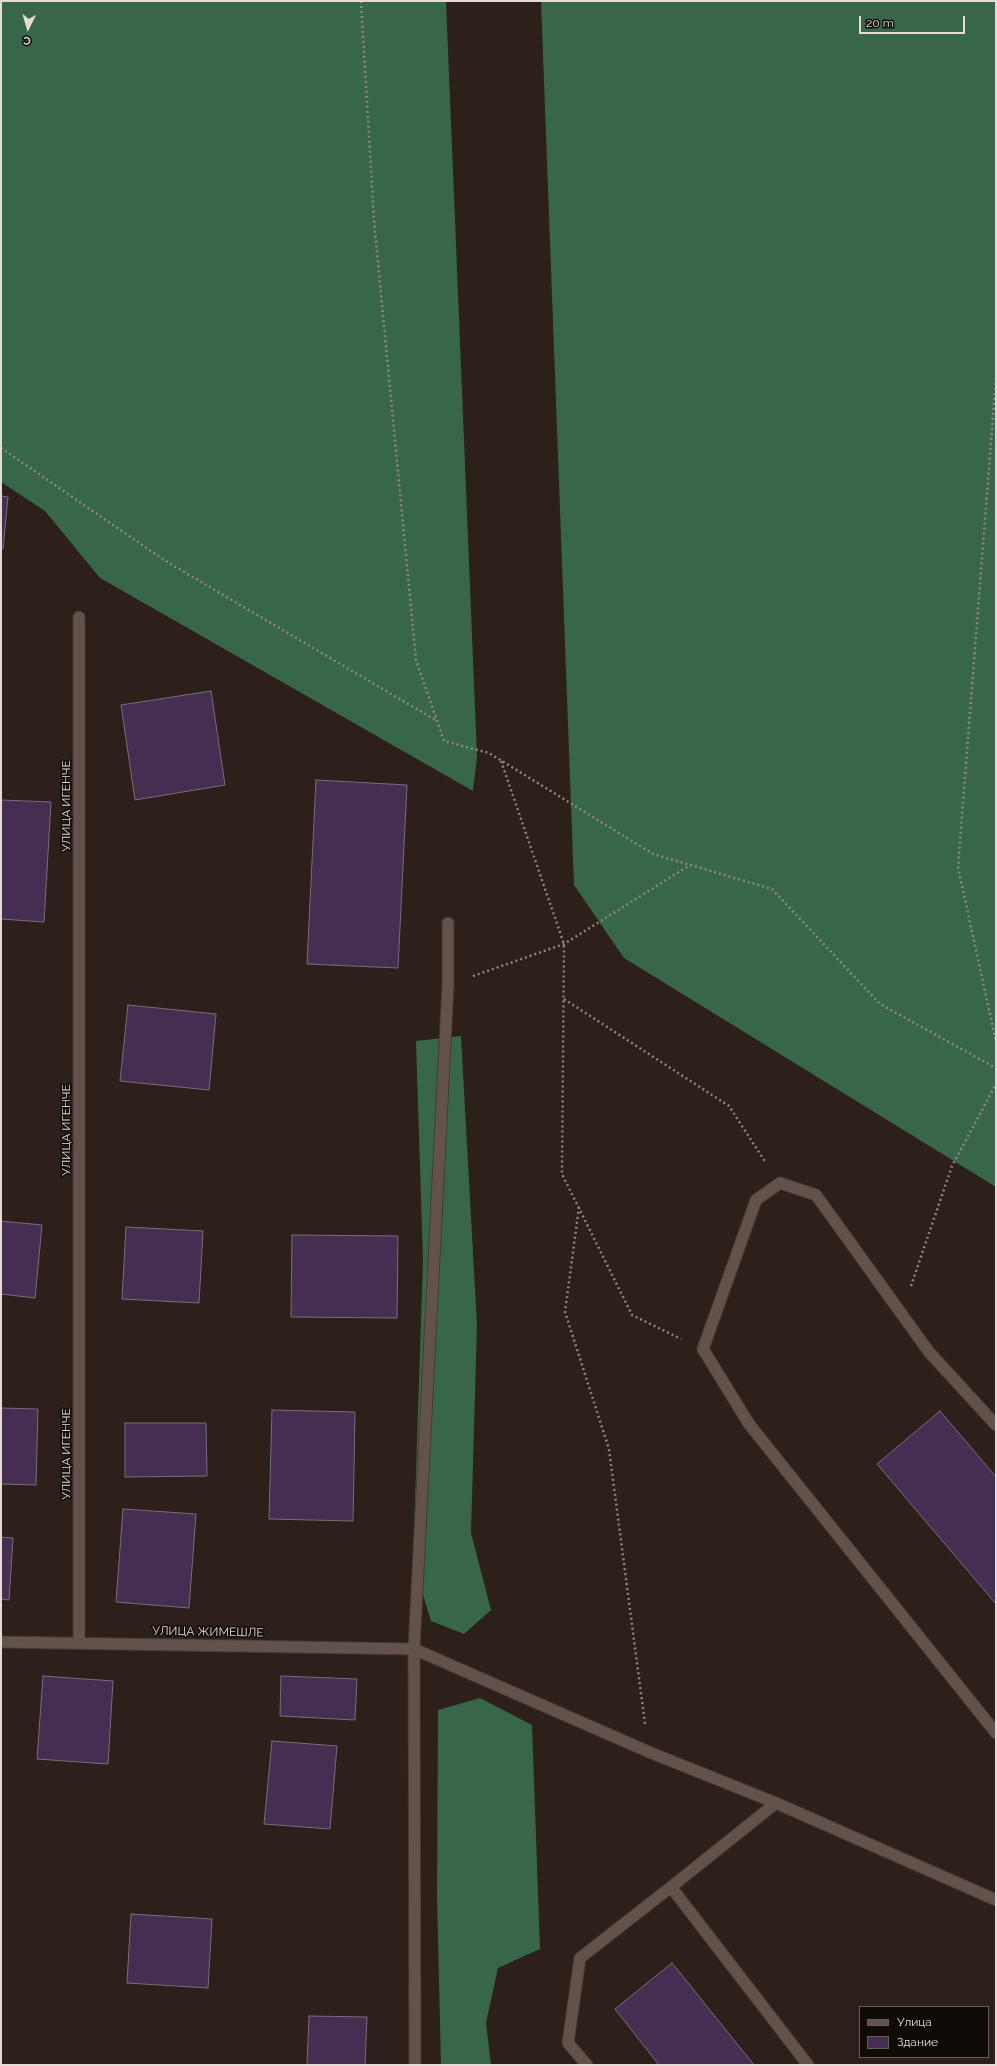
<!DOCTYPE html>
<meta charset="utf-8">
<style>
body{margin:0}
#map{position:relative;width:997px;height:2066px;overflow:hidden;background:#2d1f1a;font-family:Raleway,sans-serif}
canvas{display:block}
.frame{position:absolute;inset:0;border:2px solid #e4dad6;pointer-events:none}
.legend{position:absolute;left:859px;top:2006px;width:130px;height:52px;box-sizing:border-box;background:#110b08;border:1px solid #655e5a;margin:0;padding:5px 7px;list-style:none;font-size:12px;color:#e4dad6}
.legend li{display:flex;align-items:center;gap:8px;height:20px}
.legend b{width:20px;border:1px solid #655e5a}
.north{position:absolute;left:8px;top:8px;width:40px;height:40px;-webkit-text-stroke:3px #110b08;paint-order:stroke;rotate:185deg;font-size:11px;font-weight:700;line-height:16px;text-align:center;color:#e4dad6}
.north::after{content:'';display:block;margin:auto;width:14px;height:18px;background:#e4dad6;clip-path:polygon(50% 0,100% 100%,50% 72%,0 100%)}
.scale{position:absolute;left:859px;top:16px;width:106px;height:18px;box-sizing:border-box;border:2px solid #e4dad6;border-top:0;padding-left:5px;font-size:12px;line-height:14px;white-space:nowrap;color:#e4dad6;-webkit-text-stroke:3px #110b08;paint-order:stroke}
</style>
<div id="map">
<canvas width="997" height="2066"></canvas>
<div class="frame"></div>
<ul class="legend">
<li><b style="height:5px;background:#63524c"></b>Улица</li>
<li><b style="height:11px;background:#462d52"></b>Здание</li>
</ul>
<div class="north">С</div>
<div class="scale">20 m</div>
</div>
<script>
const context = document.querySelector('canvas').getContext('2d');
context.lineJoin = 'round';
function fill(path, color) { context.fillStyle = color; context.fill(path, 'evenodd'); }
const shape = rows => new Path2D(rows.map(r => 'M' + r).join(''));
function strokePath(path, color, width, dash) { context.strokeStyle = color; context.lineWidth = width; context.lineCap = dash ? 'butt' : 'round'; context.setLineDash(dash || []); context.stroke(path); }
function write(font, color, halo, rows, align = 'center') {
  context.font = font + ' Raleway,sans-serif'; context.lineWidth = 3; context.setLineDash([]); context.textBaseline = 'middle'; context.strokeStyle = halo; context.fillStyle = color; for (const [text, x, y, turn = 0] of rows) {
    context.save(); context.translate(x, y); context.rotate((+turn || 0) * Math.PI / 180); context.textAlign = isNaN(turn) ? turn : align; if (halo) context.strokeText(text, 0, 0); context.fillText(text, 0, 0); context.restore();
  }
}
fill(shape([
 [1,1,446,1,477,757,473,791,100,578,45,511,1,482],
 [541,1,996,1,996,1187,624,958,574,885],
 [461,1036,477,1325,471,1533,491,1610,464,1634,431,1621,413,1562,423,1261,416,1041],
 [480,1698,532,1725,540,1949,498,1968,486,2023,491,2065,441,2065,437,1897,438,1710]
]), '#37664b');
const building = shape([
 [1,496,8,497,3,549,1,549,1,496],
 [211,691,225,785,135,800,121,705,211,691],
 [316,780,407,785,398,968,307,964,316,780],
 [1,800,51,802,44,922,1,919,1,800],
 [128,1005,216,1014,209,1090,120,1081,128,1005],
 [1,1221,42,1225,35,1298,1,1294,1,1221],
 [126,1227,203,1231,199,1303,122,1299,126,1227],
 [292,1235,398,1236,397,1318,291,1317,292,1235],
 [1,1408,38,1409,36,1485,1,1484,1,1408],
 [272,1410,355,1412,353,1521,269,1519,272,1410],
 [940,1411,996,1477,996,1604,877,1464,940,1411],
 [125,1423,206,1423,207,1476,125,1477,125,1423],
 [123,1509,196,1514,189,1608,116,1602,123,1509],
 [1,1537,13,1538,9,1600,1,1599,1,1537],
 [43,1676,113,1681,108,1764,37,1759,43,1676],
 [281,1676,357,1679,355,1720,280,1716,281,1676],
 [272,1741,337,1746,330,1829,264,1824,272,1741],
 [131,1914,212,1919,208,1988,127,1983,131,1914],
 [672,1963,754,2065,659,2065,615,2009,672,1963],
 [309,2016,367,2017,365,2065,307,2065,309,2016]
]);
fill(building, '#462d52');
strokePath(building, '#776e7c', 1);
const service = shape([
 [996,1425,929,1352,816,1195,780,1183,756,1200,703,1349,749,1424,996,1733],
 [414,1649,448,985,448,923],
 [671,1887,776,1803],
 [587,2065,568,2043,580,1958,671,1887,808,2065]
]);
const minor = shape([
 [79,617,79,1643],
 [1,1642,414,1649,649,1752,776,1803,996,1900],
 [414,1649,415,2065]
]);
strokePath(service, '#473b37', 13);
strokePath(minor, '#473b37', 13);
strokePath(shape([
 [361,1,374,221,416,660,444,741,489,753,653,854,772,889,880,1004,996,1068],
 [996,378,958,867,996,1042],
 [1,448,164,560,437,721],
 [501,761,564,944,562,1174,632,1315,681,1339],
 [473,976,564,944,690,865],
 [564,999,729,1106,766,1163],
 [579,1207,565,1312,609,1449,645,1724],
 [911,1286,952,1166,996,1084]
]), '#908480', 2.5, [2, 3]);
strokePath(service, '#63524c', 11);
strokePath(minor, '#63524c', 11);
write('12px', '#e4dad6', '#110b08', [
 ["УЛИЦА ИГЕНЧЕ",66,806,-90],
 ["УЛИЦА ИГЕНЧЕ",66,1130,-90],
 ["УЛИЦА ИГЕНЧЕ",66,1454,-90],
 ["УЛИЦА ЖИМЕШЛЕ",208,1632,1]
]);
</script>
